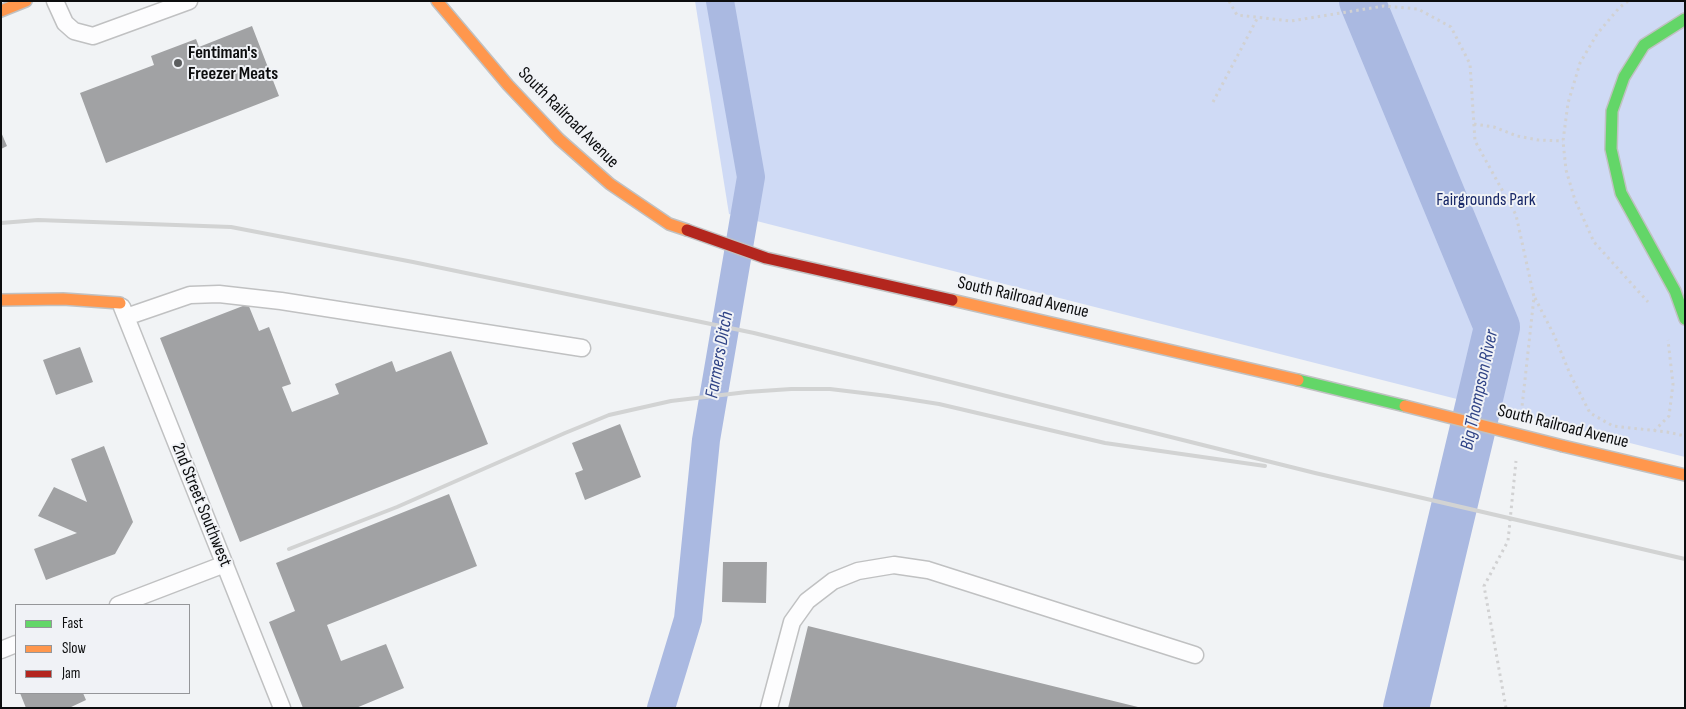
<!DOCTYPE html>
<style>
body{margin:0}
#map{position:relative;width:1686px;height:709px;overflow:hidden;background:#f1f3f5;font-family:"Sofia Sans Condensed",sans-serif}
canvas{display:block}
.frame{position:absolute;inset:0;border:2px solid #0c0d0e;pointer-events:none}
.legend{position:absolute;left:15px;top:604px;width:175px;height:90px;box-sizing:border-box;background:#f0f2f6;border:1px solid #959699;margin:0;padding:6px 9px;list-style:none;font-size:15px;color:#0c0d0e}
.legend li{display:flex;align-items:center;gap:10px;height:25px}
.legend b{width:25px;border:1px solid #959699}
</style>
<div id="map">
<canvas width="1686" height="709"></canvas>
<div class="frame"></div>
<ul class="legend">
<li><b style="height:6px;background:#63d668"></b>Fast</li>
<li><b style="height:6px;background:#ff974d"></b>Slow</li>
<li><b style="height:6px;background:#b3261e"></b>Jam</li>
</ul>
</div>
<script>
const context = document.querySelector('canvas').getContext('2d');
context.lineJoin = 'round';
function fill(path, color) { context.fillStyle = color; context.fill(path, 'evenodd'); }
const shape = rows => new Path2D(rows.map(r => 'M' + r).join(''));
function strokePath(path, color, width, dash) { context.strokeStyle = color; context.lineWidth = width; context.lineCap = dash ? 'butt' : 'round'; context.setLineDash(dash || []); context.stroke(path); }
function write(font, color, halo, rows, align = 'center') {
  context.font = font + ' "Sofia Sans Condensed",sans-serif'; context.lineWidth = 4; context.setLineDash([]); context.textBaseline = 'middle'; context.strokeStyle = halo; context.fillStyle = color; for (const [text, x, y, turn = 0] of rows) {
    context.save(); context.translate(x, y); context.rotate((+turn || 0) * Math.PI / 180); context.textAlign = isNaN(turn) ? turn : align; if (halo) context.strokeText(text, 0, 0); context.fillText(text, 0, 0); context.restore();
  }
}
fill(shape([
 [695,1,1685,1,1685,457,729,214]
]), '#cfdaf5');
strokePath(shape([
 [661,708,688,619,706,440,751,177,720,1]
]), '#aab9e1', 28);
strokePath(shape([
 [1362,1,1497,327,1406,708]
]), '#aab9e1', 46);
fill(shape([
 [252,26,279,96,106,163,80,93,154,65,151,56,196,39,199,47],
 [1,132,7,146,1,149],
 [248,304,259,331,269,327,291,384,282,387,292,412,339,394,335,384,392,361,396,372,451,351,488,444,240,542,160,338],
 [80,347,93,382,56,395,43,360],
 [620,424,641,477,585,500,575,473,583,470,572,443],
 [104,446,133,522,115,554,46,580,34,549,77,533,38,516,54,487,87,502,71,459],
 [449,494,477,566,327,625,341,661,386,644,404,688,356,708,303,708,269,622,295,611,276,563],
 [723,562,767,562,766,603,722,602],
 [808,626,1138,707,1138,708,788,708],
 [20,693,83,693,86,700,69,708,26,708]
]), '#a1a2a4');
const lane = shape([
 [55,1,65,23,74,31,93,36,189,1],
 [122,307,282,708],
 [126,317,190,295,219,294,281,301,582,348],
 [118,605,225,564],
 [1,650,16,644],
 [769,708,792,622,807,601,833,581,858,571,894,565,928,570,1195,655]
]);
const fast = shape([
 [1685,19,1644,45,1624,77,1612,111,1611,149,1621,193,1675,291,1685,319],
 [1298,380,1405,406]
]);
const slow = shape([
 [437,1,508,85,559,139,610,184,669,224,687,230],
 [1,11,26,1],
 [1,300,63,299,120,303],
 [952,300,1298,380],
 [1563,446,1685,475]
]);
const jam = shape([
 [687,230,766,258,952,300]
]);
strokePath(lane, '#c0c1c2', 19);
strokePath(fast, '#c0c1c2', 14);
strokePath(slow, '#c0c1c2', 14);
strokePath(jam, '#c0c1c2', 14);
strokePath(shape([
 [1229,1,1237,15,1291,21,1384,6,1418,9,1451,27,1470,64,1475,141,1516,215,1534,297,1522,407],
 [1628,1,1619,8,1597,34,1580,63,1568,103,1563,141,1566,170,1575,200,1594,242,1648,302],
 [1213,102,1258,17],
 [1474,124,1494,127,1517,136,1538,140,1563,141],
 [1535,298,1554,335,1570,374,1590,413,1613,426,1667,432,1685,436],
 [1654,431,1669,416,1673,384,1668,340],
 [1506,708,1484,586,1508,541,1516,461]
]), '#d1d1d2', 3, [2.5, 4]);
strokePath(lane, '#fdfdfe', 16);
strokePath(fast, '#63d668', 11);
strokePath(slow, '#ff974d', 11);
strokePath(jam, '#b3261e', 11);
strokePath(shape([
 [1,223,38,220,231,227,413,262,754,333,1315,473,1685,559],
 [289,549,397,507,565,433,609,415,671,401,747,392,791,389,830,389,888,396,939,404,1105,443,1265,466]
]), '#d2d3d3', 4);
const slowBridge = shape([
 [1405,406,1563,446]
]);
strokePath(slowBridge, '#c0c1c2', 14, []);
strokePath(slowBridge, '#ff974d', 11);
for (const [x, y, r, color] of [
 [178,63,5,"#5c5e5f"]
]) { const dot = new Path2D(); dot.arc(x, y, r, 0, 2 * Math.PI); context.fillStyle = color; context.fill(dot); strokePath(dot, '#f0f2f6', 2); }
write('bold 18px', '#0c0d0e', '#f0f2f6', [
 ["Fentiman's",188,53],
 ["Freezer Meats",188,74]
], 'left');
write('18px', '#0c0d0e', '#f0f2f6', [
 ["South Railroad Avenue",568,118,45],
 ["South Railroad Avenue",1023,298,13],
 ["South Railroad Avenue",1563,427,14],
 ["2nd Street Southwest",201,505,68]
]);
write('18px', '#182868', '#f0f2f6', [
 ["Fairgrounds Park",1486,200]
]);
write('italic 19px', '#2f4386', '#f0f2f6', [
 ["Farmers Ditch",720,355,-80],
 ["Big Thompson River",1480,390,-78]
]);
</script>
